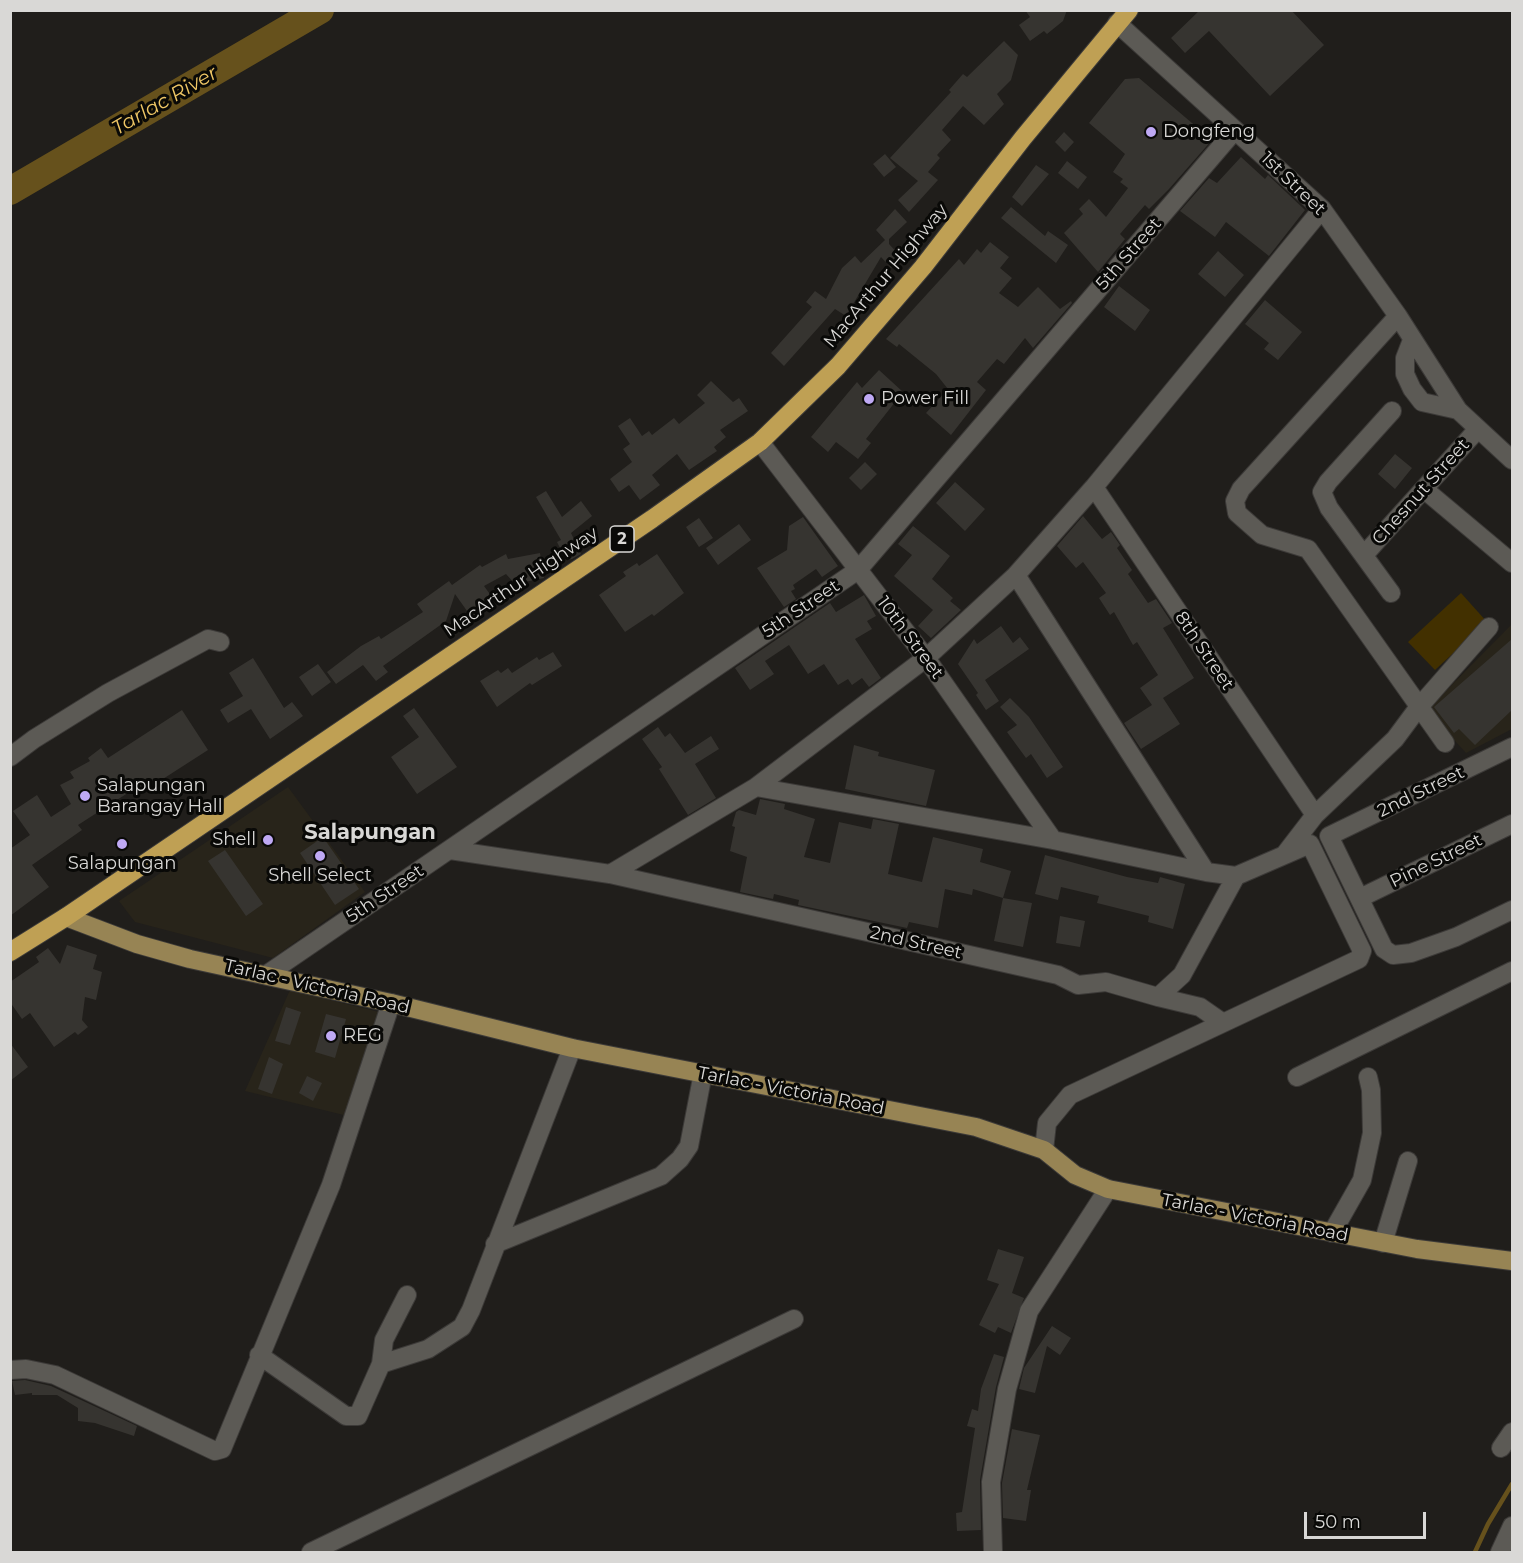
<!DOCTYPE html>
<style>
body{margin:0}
#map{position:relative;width:1523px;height:1563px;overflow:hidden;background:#201e1b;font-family:Montserrat,sans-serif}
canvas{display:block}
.frame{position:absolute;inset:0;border:12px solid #d9d8d6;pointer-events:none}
.scale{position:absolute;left:1304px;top:1512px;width:122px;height:27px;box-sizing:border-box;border:3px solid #d9d8d6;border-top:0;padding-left:8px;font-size:18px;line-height:21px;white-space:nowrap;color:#d9d8d6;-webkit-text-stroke:4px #090907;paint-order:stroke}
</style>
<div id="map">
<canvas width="1523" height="1563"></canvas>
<div class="frame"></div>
<div class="scale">50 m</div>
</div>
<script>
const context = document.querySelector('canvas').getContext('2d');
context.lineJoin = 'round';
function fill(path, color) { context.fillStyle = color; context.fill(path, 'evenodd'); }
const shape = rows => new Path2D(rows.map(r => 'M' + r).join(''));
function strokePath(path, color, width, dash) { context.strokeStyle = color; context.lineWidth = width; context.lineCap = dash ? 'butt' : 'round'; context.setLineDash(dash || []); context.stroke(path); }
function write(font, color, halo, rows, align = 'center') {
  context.font = font + ' Montserrat,sans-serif'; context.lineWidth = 6; context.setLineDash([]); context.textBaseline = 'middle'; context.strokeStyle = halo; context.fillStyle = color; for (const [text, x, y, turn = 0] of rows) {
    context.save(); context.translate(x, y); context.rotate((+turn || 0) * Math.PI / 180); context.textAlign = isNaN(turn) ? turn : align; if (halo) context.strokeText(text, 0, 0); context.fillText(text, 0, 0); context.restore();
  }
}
fill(shape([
 [1512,624,1512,729,1466,753,1427,710],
 [288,787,365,892,273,958,135,922,119,901],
 [290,990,387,1014,348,1116,245,1091]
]), '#28241a');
fill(shape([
 [1461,593,1487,622,1435,670,1408,642]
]), '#423000');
strokePath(shape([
 [1475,1552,1488,1524,1512,1484]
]), '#66511c', 4.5);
strokePath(shape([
 [10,191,320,10]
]), '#66511c', 28);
fill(shape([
 [1025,10,1067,10,1063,21,1047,34,1044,31,1030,41,1019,25,1030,17],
 [1200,10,1291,10,1324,45,1270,96,1209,31,1185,53,1171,38],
 [1004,41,1018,55,1011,80,997,94,1004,104,984,125,963,106,942,130,951,140,937,155,940,158,928,172,938,180,909,212,898,200,918,181,890,158,951,92,949,90,963,74,967,77],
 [1139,78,1212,140,1169,189,1149,209,1145,205,1120,234,1125,239,1098,272,1064,233,1083,214,1079,209,1089,199,1106,217,1128,188,1120,182,1123,179,1113,172,1125,154,1089,123,1125,79],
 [1064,132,1074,142,1065,152,1055,142],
 [885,154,896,167,884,177,873,164],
 [1241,157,1265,179,1268,175,1305,210,1269,256,1226,222,1215,237,1180,211,1209,178,1217,183],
 [1067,161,1087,177,1078,189,1058,173],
 [1036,165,1049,174,1022,206,1012,197],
 [1011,207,1045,236,1048,231,1068,245,1056,263,1001,218],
 [895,209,907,222,889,239,889,244,902,258,891,268,881,257,846,316,835,309,784,366,771,353,812,307,806,302,815,291,826,299,842,268,855,256,861,263,885,240,876,230],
 [990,242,1009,257,1000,268,1012,278,999,293,1018,307,1038,287,1060,309,1071,301,1072,303,1033,348,1025,338,1004,364,997,359,977,382,986,390,951,435,926,413,948,389,936,374,899,344,897,347,886,339,959,259,964,265,977,249,981,253],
 [1218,251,1244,275,1225,297,1198,274],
 [1119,286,1150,310,1135,331,1104,307],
 [1265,300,1302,332,1278,360,1264,349,1269,343,1245,324],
 [879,370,903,392,866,439,871,443,858,459,836,442,828,452,811,437,857,382,862,388],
 [711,381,733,402,739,398,748,411,720,430,726,437,714,447,717,451,689,470,677,454,652,475,660,485,640,500,629,485,619,492,610,479,632,462,623,449,630,444,618,426,630,418,642,436,649,431,652,435,674,418,679,424,705,403,697,395],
 [1395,454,1412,468,1395,489,1378,474],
 [865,462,877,474,861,490,849,478],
 [955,482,985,509,965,531,936,503],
 [546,491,562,517,581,501,592,516,571,533,581,554,572,559,566,560,557,542,561,540,536,497],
 [1083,516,1102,539,1111,532,1120,545,1117,548,1132,570,1128,574,1148,603,1156,599,1172,623,1163,628,1194,678,1163,698,1180,724,1141,749,1124,723,1152,705,1140,688,1158,675,1137,642,1133,645,1114,612,1110,615,1099,598,1106,593,1083,562,1076,568,1057,546],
 [803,517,838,566,822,577,816,569,793,585,795,589,791,591,796,599,784,607,757,568,787,550,789,526],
 [699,518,713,538,699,547,686,527],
 [739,524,751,540,718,565,706,548],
 [913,526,950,556,932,579,953,598,950,601,961,610,931,638,918,626,933,610,894,576,912,555,898,544],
 [540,553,544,578,515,584,506,574,484,586,492,597,480,606,482,610,472,618,455,594,446,621,383,666,388,672,376,681,363,665,336,684,327,672,361,646,379,636,381,639,423,612,417,604,449,581,452,585,480,565,482,567,506,554,508,559],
 [657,554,684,593,654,616,652,614,625,632,599,595,626,576,623,572,637,563,639,566],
 [864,595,876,616,867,621,872,629,855,639,881,678,869,687,862,678,852,685,848,679,838,685,824,664,808,674,789,645,765,661,774,674,750,690,735,668,830,603,836,612],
 [1001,626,1013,643,1020,637,1029,649,985,680,999,701,986,710,976,695,978,693,958,664,974,639,977,644],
 [1512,639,1512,710,1475,745,1459,729,1454,733,1434,707],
 [553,652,562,666,532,685,530,683,497,707,480,681,498,670,501,673,508,668,512,673,537,657,539,660],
 [253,658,284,708,292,702,303,716,270,739,251,709,228,723,220,710,243,696,229,673],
 [318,664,331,682,312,696,299,677],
 [1010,698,1029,717,1063,767,1047,778,1031,754,1026,758,1007,732,1017,725,1000,707],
 [414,708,457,767,417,794,391,757,419,737,403,716],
 [182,710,208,750,138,795,134,789,78,825,82,830,32,865,49,887,10,916,10,849,30,835,13,811,37,795,51,817,71,804,60,785,74,778,70,772,90,761,88,758,101,748,108,758],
 [658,727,665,737,670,733,685,753,711,736,719,749,695,764,716,798,688,815,659,769,662,767,642,739],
 [854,745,879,752,878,756,935,770,926,806,845,789],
 [760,799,785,804,784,809,815,819,804,857,830,863,839,822,871,829,873,819,899,824,888,874,922,882,933,837,983,849,980,862,1011,871,1003,898,973,889,972,895,945,889,938,928,909,922,907,928,798,905,799,900,774,894,773,899,740,892,747,857,730,851,735,827,732,826,736,812,739,810,756,815],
 [323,837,359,889,335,905,300,853],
 [225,850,263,904,246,916,208,861],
 [1045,855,1127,877,1158,883,1160,877,1185,884,1173,929,1148,922,1149,916,1097,903,1099,896,1061,887,1058,900,1035,894],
 [1003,898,1032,903,1023,947,994,941],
 [1060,916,1085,921,1080,947,1056,943],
 [67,945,97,955,93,969,102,972,96,1000,85,997,82,1020,88,1027,78,1035,75,1032,54,1047,30,1013,22,1019,10,1002,10,982,39,962,36,957,48,948,60,964],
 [286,1007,301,1012,290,1045,275,1041],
 [326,1014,346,1019,335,1058,315,1052],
 [10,1043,28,1067,10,1081],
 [269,1057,283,1064,272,1094,258,1089],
 [307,1076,322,1083,313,1101,299,1093],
 [998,1249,1024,1257,1012,1293,1024,1298,1011,1333,998,1327,995,1333,979,1325,999,1284,987,1280],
 [1052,1326,1071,1338,1060,1355,1047,1346,1035,1393,1019,1389,1024,1368],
 [994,1354,1004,1357,996,1387,980,1480,981,1530,957,1531,956,1513,962,1512,975,1428,967,1426,972,1409,978,1411,981,1389],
 [25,1380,51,1386,137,1426,134,1436,95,1423,78,1421,78,1408,57,1395,32,1395,32,1393,15,1395,12,1381],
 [1012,1429,1040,1435,1027,1490,1031,1490,1026,1521,1003,1518,1002,1483]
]), '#363430');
const minor = shape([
 [1117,23,1322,209,1398,316,1458,410,1512,460],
 [1398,316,1241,489,1235,501,1237,513,1262,535,1308,549,1445,743],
 [1412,340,1405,358,1405,374,1412,389,1422,402,1458,410],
 [760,442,926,658,1053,840],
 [1094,487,1315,815],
 [1425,490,1512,563],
 [1364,555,1477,430],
 [1016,575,1206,872],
 [1391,593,1329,508,1322,492,1328,482,1392,411],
 [1512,747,1329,836,1384,949,1393,955,1411,953,1456,937,1512,910],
 [10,757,34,739,108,693,208,639,220,642],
 [756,787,1053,840,1206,872,1236,876],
 [450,850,610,874,1058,975,1078,985,1106,982,1158,997,1182,975,1236,876,1310,844,1362,951,1359,959,1070,1095,1047,1123,1044,1150],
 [1285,854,1315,815,1395,739,1418,708,1489,627],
 [610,874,756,787,926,658,1016,575,1094,487,1322,209],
 [1360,898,1512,824],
 [266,975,858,570,1235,130],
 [1158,997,1200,1007,1223,1023],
 [1297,1077,1512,971],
 [1332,1233,1362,1180,1372,1133,1371,1090,1368,1077],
 [1383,1243,1408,1161],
 [495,1244,661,1176,680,1159,689,1146,703,1073],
 [259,1355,346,1416,358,1416,381,1364,384,1340,407,1295],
 [381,1364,428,1349,462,1327,471,1310,572,1048],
 [10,1370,26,1369,55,1375,215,1451,222,1449,331,1185,391,1003],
 [1501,1448,1512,1432],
 [311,1552,794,1319],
 [993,1552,991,1482,1007,1389,1029,1311,1108,1189],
 [1500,1552,1512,1526]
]);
const major = shape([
 [66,917,137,944,190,959,391,1003,572,1048,976,1127,1044,1150,1075,1175,1108,1189,1417,1249,1512,1261]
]);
const highway = shape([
 [10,952,66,917,652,519,760,442,838,366,923,267,1023,138,1129,10]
]);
strokePath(minor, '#3c3a38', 20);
strokePath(major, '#3c3a38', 20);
strokePath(highway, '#3c3a38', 20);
strokePath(minor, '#5c5a55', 18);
strokePath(major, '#978454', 18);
strokePath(highway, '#bfa054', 18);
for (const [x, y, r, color] of [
 [1151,132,6,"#bfa9f4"],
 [869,399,6,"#bfa9f4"],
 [85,796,6,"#bfa9f4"],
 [268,840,6,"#bfa9f4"],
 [122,844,6,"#bfa9f4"],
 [320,856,6,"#bfa9f4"],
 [331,1036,6,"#bfa9f4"]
]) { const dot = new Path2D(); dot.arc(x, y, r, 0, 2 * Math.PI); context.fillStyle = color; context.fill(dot); strokePath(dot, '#090907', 2); }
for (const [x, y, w] of [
 [622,539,24]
]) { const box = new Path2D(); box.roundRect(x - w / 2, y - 13, w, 26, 4.5); context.fillStyle = '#090907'; context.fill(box); strokePath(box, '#d9d8d6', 1.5); }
write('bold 16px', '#d9d8d6', null, [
 ["2",622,539]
]);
write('18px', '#d9d8d6', '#090907', [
 ["Dongfeng",1163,132],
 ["Power Fill",881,399],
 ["Salapungan",97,786],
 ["Barangay Hall",97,807],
 ["Shell",256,840,"right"],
 ["Salapungan",122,864,"center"],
 ["Shell Select",320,876,"center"],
 ["REG",343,1036]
], 'left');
write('18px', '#d9d8d6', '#090907', [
 ["1st Street",1293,184,44],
 ["5th Street",1129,254,-49],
 ["MacArthur Highway",886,276,-50],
 ["Chesnut Street",1421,492,-48],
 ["MacArthur Highway",521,582,-34],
 ["5th Street",801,609,-34],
 ["10th Street",910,638,53],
 ["8th Street",1204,651,56],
 ["2nd Street",1421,792,-26],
 ["Pine Street",1436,861,-26],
 ["5th Street",385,894,-34],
 ["2nd Street",916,943,13],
 ["Tarlac - Victoria Road",317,987,13],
 ["Tarlac - Victoria Road",791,1091,11],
 ["Tarlac - Victoria Road",1255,1218,11]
]);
write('italic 20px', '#eec665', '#090907', [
 ["Tarlac River",165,101,-30]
]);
write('bold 21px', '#d9d8d6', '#090907', [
 ["Salapungan",370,833]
]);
</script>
